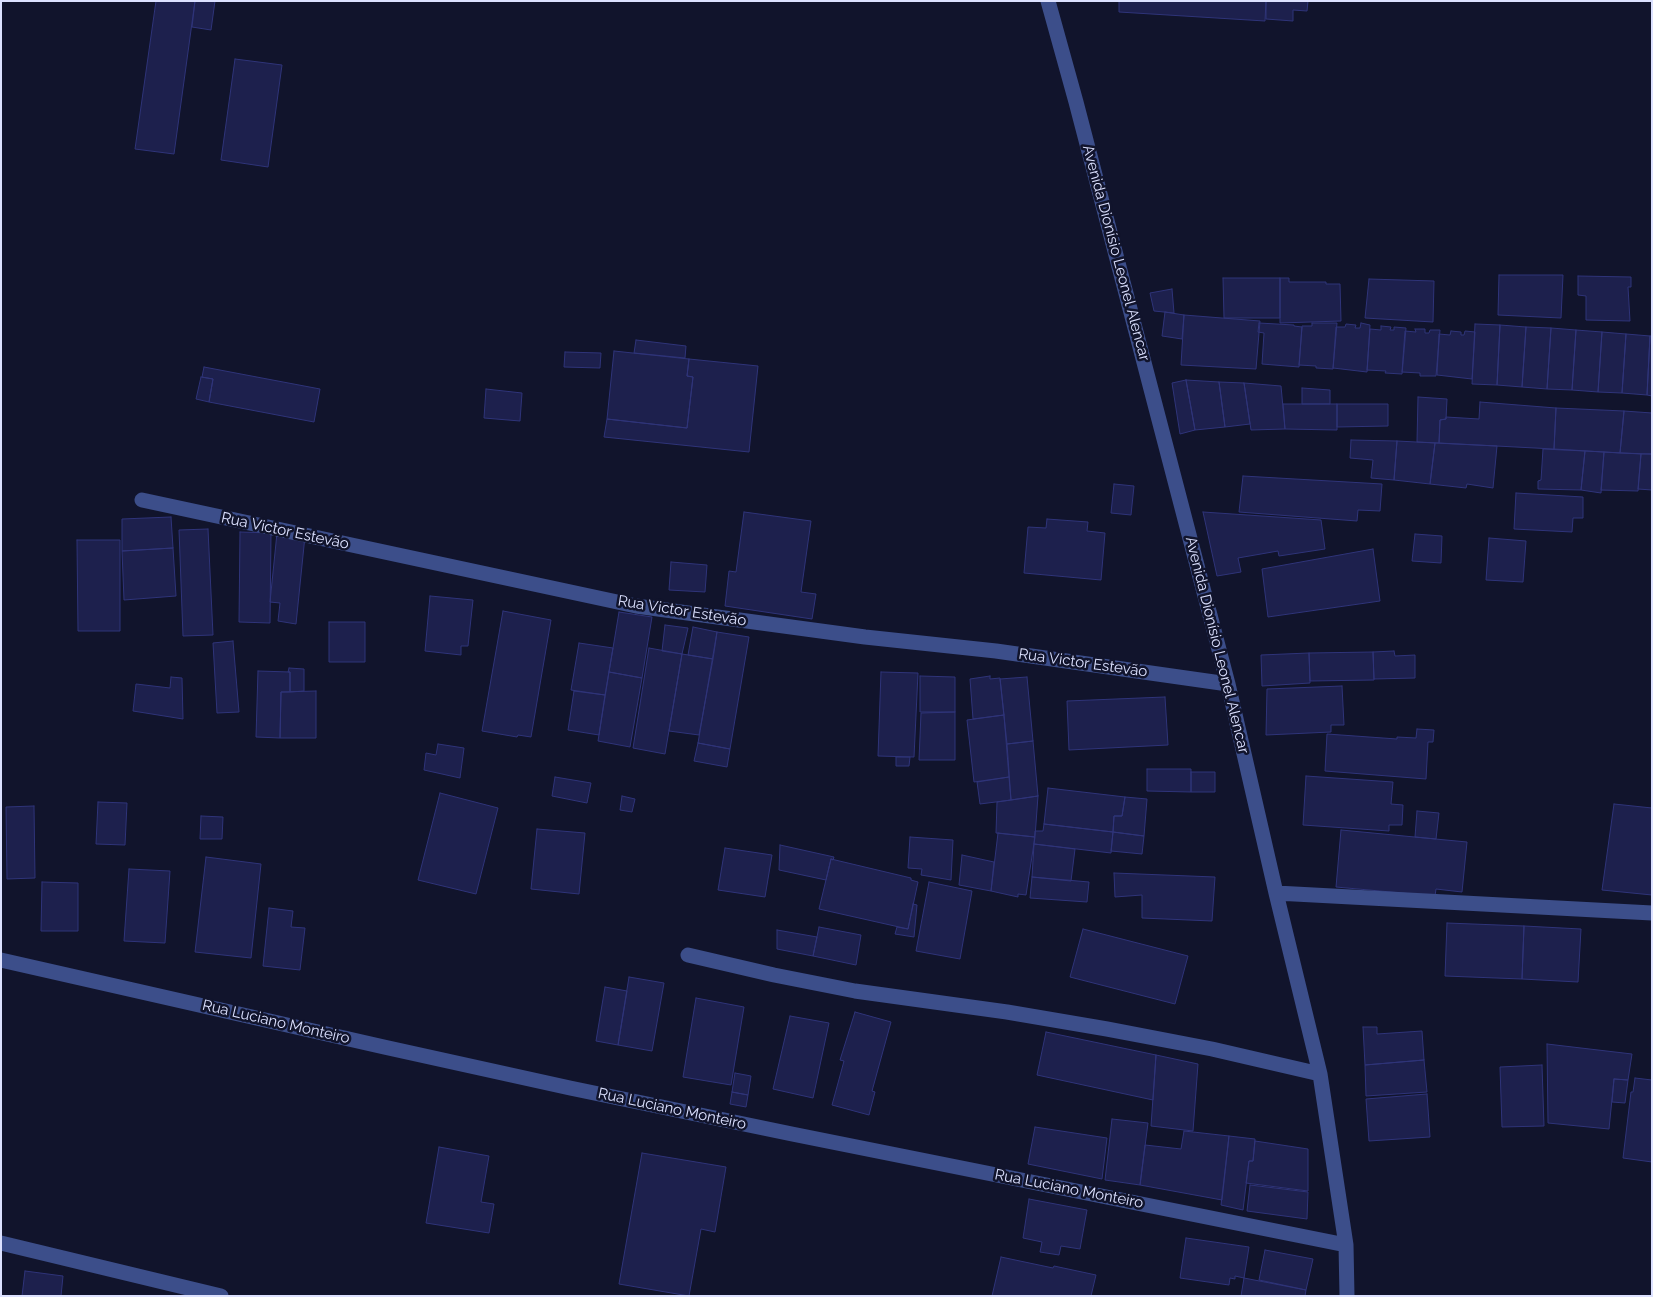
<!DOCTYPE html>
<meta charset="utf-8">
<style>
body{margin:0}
#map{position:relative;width:1653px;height:1297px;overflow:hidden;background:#11142c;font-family:Raleway,sans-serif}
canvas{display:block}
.frame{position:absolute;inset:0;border:2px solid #dce1ff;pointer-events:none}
</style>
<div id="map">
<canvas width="1653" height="1297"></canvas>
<div class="frame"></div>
</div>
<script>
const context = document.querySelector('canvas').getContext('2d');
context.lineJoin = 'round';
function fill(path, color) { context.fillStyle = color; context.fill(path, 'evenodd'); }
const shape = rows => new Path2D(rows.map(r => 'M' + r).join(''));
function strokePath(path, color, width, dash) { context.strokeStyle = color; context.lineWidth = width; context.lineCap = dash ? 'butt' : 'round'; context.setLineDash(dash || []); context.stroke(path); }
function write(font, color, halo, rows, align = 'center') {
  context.font = font + ' Raleway,sans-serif'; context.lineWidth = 5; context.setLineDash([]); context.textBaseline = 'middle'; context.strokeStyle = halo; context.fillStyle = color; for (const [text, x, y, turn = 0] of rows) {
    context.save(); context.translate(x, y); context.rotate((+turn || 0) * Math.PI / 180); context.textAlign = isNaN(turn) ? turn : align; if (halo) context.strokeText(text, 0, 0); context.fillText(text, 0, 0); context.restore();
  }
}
const building = shape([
 [156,1,195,1,174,154,135,149,156,1],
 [195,1,215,1,211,30,192,27,195,1],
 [1119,1,1266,1,1265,21,1119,12,1119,1],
 [1266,1,1308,1,1307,11,1293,10,1293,21,1266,19,1266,1],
 [235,59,282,65,268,167,221,160,235,59],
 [1499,275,1563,275,1561,318,1498,315,1499,275],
 [1578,276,1631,277,1631,287,1628,287,1630,321,1586,320,1586,296,1578,295,1578,276],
 [1223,278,1280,278,1280,318,1224,318,1223,278],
 [1280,278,1289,278,1289,282,1326,282,1326,284,1340,284,1341,321,1280,323,1280,278],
 [1369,279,1434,281,1433,322,1365,318,1369,279],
 [1172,289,1174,313,1154,311,1150,293,1172,289],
 [1165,312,1184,315,1182,339,1162,336,1165,312],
 [1184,315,1260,321,1256,369,1181,365,1184,315],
 [1259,323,1294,325,1294,326,1302,327,1299,367,1262,364,1264,333,1258,332,1259,323],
 [1312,323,1337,323,1333,369,1316,368,1316,366,1299,365,1302,326,1312,326,1312,323],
 [1361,323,1370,325,1367,372,1333,368,1336,327,1345,327,1346,324,1356,325,1355,328,1360,328,1361,323],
 [1475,324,1500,325,1497,385,1472,384,1475,324],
 [1500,325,1526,327,1522,387,1497,385,1500,325],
 [1381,326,1391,327,1390,330,1394,330,1394,327,1406,328,1402,374,1385,373,1386,371,1367,370,1370,329,1381,330,1381,326],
 [1526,327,1551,328,1547,389,1522,387,1526,327],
 [1551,328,1576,330,1572,390,1547,389,1551,328],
 [1415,329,1425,329,1425,333,1429,333,1430,330,1440,330,1436,376,1420,376,1420,373,1402,372,1405,331,1416,332,1415,329],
 [1576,330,1602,332,1598,392,1572,390,1576,330],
 [1451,331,1461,332,1461,335,1464,335,1465,331,1475,332,1472,379,1437,375,1439,334,1450,335,1451,331],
 [1602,332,1626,334,1622,393,1598,392,1602,332],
 [1626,334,1650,336,1647,395,1622,393,1626,334],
 [1650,336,1652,336,1652,396,1647,395,1650,336],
 [636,340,686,346,685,358,634,353,636,340],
 [614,351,689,359,687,376,693,377,687,428,607,419,614,351],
 [565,352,601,353,600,368,564,367,565,352],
 [689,359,758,366,749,452,604,437,607,419,687,428,693,377,687,376,689,359],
 [204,367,320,389,314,422,209,402,213,379,202,377,204,367],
 [201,377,213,379,209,402,196,399,201,377],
 [1186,380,1195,430,1180,434,1172,383,1186,380],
 [1186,380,1219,382,1225,427,1195,430,1186,380],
 [1219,382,1244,383,1250,424,1225,427,1219,382],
 [1244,383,1281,386,1285,429,1251,430,1244,383],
 [1302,388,1330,390,1330,404,1302,404,1302,388],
 [486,389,522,393,520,421,484,418,486,389],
 [1418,397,1447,399,1446,419,1440,420,1439,443,1417,442,1418,397],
 [1480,402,1556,408,1554,449,1439,443,1440,420,1446,419,1446,417,1479,419,1480,402],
 [1283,404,1337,404,1337,430,1285,429,1283,404],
 [1337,404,1388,404,1388,426,1337,427,1337,404],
 [1556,408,1624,411,1620,453,1554,449,1556,408],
 [1624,411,1652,413,1652,454,1620,453,1624,411],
 [1351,440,1397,441,1394,480,1371,478,1373,460,1350,458,1351,440],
 [1397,441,1435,443,1430,484,1394,480,1397,441],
 [1435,443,1497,446,1493,488,1467,484,1466,488,1430,484,1435,443],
 [1543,449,1585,451,1581,490,1538,489,1538,481,1541,480,1543,449],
 [1585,451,1604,452,1601,493,1581,490,1585,451],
 [1604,452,1641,454,1638,491,1601,490,1604,452],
 [1641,454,1652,454,1652,490,1638,489,1641,454],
 [1243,476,1382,484,1380,511,1358,510,1357,521,1239,512,1243,476],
 [1114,484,1134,486,1131,515,1111,513,1114,484],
 [1516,493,1583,497,1583,518,1573,518,1572,532,1514,529,1516,493],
 [744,512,811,521,801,592,816,594,812,619,725,606,729,571,736,572,744,512],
 [1203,512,1321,520,1325,549,1279,556,1278,551,1238,558,1241,572,1217,576,1203,512],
 [171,517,173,548,122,551,122,519,171,517],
 [1047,519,1088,522,1087,531,1105,533,1101,580,1024,573,1028,527,1046,528,1047,519],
 [208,529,213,635,183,636,179,530,208,529],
 [240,532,271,533,270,623,239,622,240,532],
 [277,533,305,536,296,624,278,621,280,603,270,602,277,533],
 [1415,534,1442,536,1441,563,1412,561,1415,534],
 [1489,538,1526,541,1523,582,1486,580,1489,538],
 [77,540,120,540,120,631,78,631,77,540],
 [173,548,176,596,124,600,122,551,173,548],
 [1373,549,1380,601,1268,617,1262,569,1373,549],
 [671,562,707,565,705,592,669,590,671,562],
 [430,596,473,600,468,646,461,646,461,655,425,651,430,596],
 [503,611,551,620,531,737,518,735,517,737,482,731,503,611],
 [619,612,652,617,642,678,609,672,619,612],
 [329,622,365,622,365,662,329,662,329,622],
 [665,625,688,628,682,654,662,651,665,625],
 [693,627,717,632,713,659,688,655,693,627],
 [717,632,749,637,730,749,698,743,717,632],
 [233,641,239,712,217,713,213,643,233,641],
 [579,643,613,648,605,695,571,690,579,643],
 [649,648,682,654,665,754,633,748,649,648],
 [1394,651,1395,656,1415,655,1415,678,1374,679,1373,652,1394,651],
 [1373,652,1374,680,1310,681,1309,653,1373,652],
 [1309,653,1310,683,1262,686,1261,655,1309,653],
 [682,654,713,659,699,735,669,731,682,654],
 [289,668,304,669,304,691,290,692,290,672,288,672,289,668],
 [258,671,290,672,290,692,281,692,280,738,256,737,258,671],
 [609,672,642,678,630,747,598,741,609,672],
 [881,672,918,673,914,757,878,756,881,672],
 [920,676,955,677,955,712,920,712,920,676],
 [990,676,990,679,1000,678,1004,715,973,719,970,679,990,676],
 [171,677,182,678,183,719,133,711,136,684,170,688,171,677],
 [1027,677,1033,741,1007,744,1000,679,1027,677],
 [1342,686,1344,725,1331,725,1331,732,1266,735,1267,689,1342,686],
 [316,691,316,738,280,738,281,692,316,691],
 [574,691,605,695,599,735,568,730,574,691],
 [1165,697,1168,745,1069,750,1067,701,1165,697],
 [955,712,955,760,919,760,921,713,955,712],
 [1004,715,1009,777,974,782,967,720,1004,715],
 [1417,729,1434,730,1433,742,1428,742,1426,779,1325,771,1327,734,1397,739,1397,737,1416,738,1417,729],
 [1033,741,1038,796,1011,800,1007,744,1033,741],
 [698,743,730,749,727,767,694,761,698,743],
 [438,744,464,748,460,778,424,770,426,753,436,755,438,744],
 [896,757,910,757,909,766,896,766,896,757],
 [1147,769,1191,769,1191,792,1147,791,1147,769],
 [1191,772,1215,772,1215,792,1191,792,1191,772],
 [1306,776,1393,782,1391,804,1403,805,1402,825,1389,825,1389,831,1303,825,1306,776],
 [555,777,591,783,587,803,552,796,555,777],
 [1009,777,1011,800,980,804,977,782,1009,777],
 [1048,788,1125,797,1122,816,1114,816,1113,832,1044,824,1048,788],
 [440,793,498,808,476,894,418,880,440,793],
 [622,796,635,799,632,812,620,810,622,796],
 [1038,796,1035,837,996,833,997,802,1038,796],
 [1125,797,1147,799,1144,836,1113,832,1114,816,1122,816,1125,797],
 [98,802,127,803,125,845,96,844,98,802],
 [1614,804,1652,808,1652,895,1602,890,1614,804],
 [34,806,35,878,7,879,6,807,34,806],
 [1417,811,1439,813,1436,839,1415,837,1417,811],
 [201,816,223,817,222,839,200,839,201,816],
 [1044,824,1113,832,1111,853,1034,844,1035,831,1043,831,1044,824],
 [537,829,585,833,579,894,531,889,537,829],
 [1341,830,1467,842,1462,892,1436,889,1435,896,1336,887,1341,830],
 [1113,832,1144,836,1142,854,1111,851,1113,832],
 [998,833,1035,837,1026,895,1018,894,1018,897,991,891,998,833],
 [910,837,953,840,951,880,921,875,922,869,908,868,910,837],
 [1034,844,1075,849,1071,881,1032,877,1034,844],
 [780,845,834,857,833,860,831,859,826,880,779,870,780,845],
 [725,848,772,855,765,897,718,890,725,848],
 [962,855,994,862,991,891,959,885,962,855],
 [206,857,261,864,251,958,195,952,206,857],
 [831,859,911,878,911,880,918,882,908,929,819,909,831,859],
 [129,869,170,871,165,943,124,941,129,869],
 [1114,873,1215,877,1212,921,1142,918,1142,895,1115,897,1114,873],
 [1032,877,1089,882,1087,902,1030,898,1032,877],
 [42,882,78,883,78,931,41,931,42,882],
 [929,882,972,891,960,959,916,951,929,882],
 [913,904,917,905,914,937,895,934,897,927,908,929,913,904],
 [269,908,293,911,291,927,305,928,300,970,263,966,269,908],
 [1447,923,1524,926,1522,979,1445,976,1447,923],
 [1524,926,1581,929,1578,982,1522,979,1524,926],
 [819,927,861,935,856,965,813,956,819,927],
 [1083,929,1188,956,1175,1004,1070,977,1083,929],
 [777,930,817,937,813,956,777,949,777,930],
 [629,977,664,983,652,1051,618,1045,629,977],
 [605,987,627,991,618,1045,596,1041,605,987],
 [696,998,744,1007,731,1085,683,1077,696,998],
 [855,1012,891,1022,872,1091,875,1092,869,1115,832,1105,844,1061,840,1060,855,1012],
 [790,1016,829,1023,813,1098,773,1089,790,1016],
 [1363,1027,1377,1027,1377,1034,1422,1031,1424,1060,1365,1065,1363,1027],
 [1046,1032,1156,1055,1153,1100,1037,1075,1046,1032],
 [1547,1044,1632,1054,1628,1080,1614,1079,1609,1129,1548,1123,1547,1044],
 [1156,1055,1198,1064,1193,1131,1151,1126,1156,1055],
 [1424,1060,1427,1092,1366,1096,1365,1065,1424,1060],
 [1542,1065,1544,1126,1502,1127,1500,1067,1542,1065],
 [735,1073,751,1076,748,1095,732,1092,735,1073],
 [1635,1078,1652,1080,1652,1162,1623,1158,1631,1092,1633,1092,1635,1078],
 [1614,1079,1628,1080,1625,1103,1612,1102,1614,1079],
 [732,1092,748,1095,746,1107,730,1104,732,1092],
 [1427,1094,1430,1137,1369,1141,1366,1099,1427,1094],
 [1112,1119,1148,1123,1140,1185,1105,1180,1112,1119],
 [1035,1127,1107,1138,1102,1179,1028,1164,1035,1127],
 [1184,1131,1229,1136,1222,1200,1140,1185,1145,1145,1181,1149,1184,1131],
 [1229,1136,1255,1139,1253,1161,1249,1161,1243,1210,1221,1205,1229,1136],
 [1255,1141,1308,1149,1308,1191,1246,1183,1249,1161,1253,1161,1255,1141],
 [439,1147,489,1156,481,1202,494,1204,489,1233,426,1223,439,1147],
 [642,1153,726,1167,715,1232,701,1229,689,1296,619,1284,642,1153],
 [1250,1185,1308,1192,1307,1219,1247,1211,1250,1185],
 [1029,1199,1087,1210,1080,1249,1061,1246,1059,1255,1040,1252,1042,1242,1023,1238,1029,1199],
 [1186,1238,1249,1247,1244,1278,1235,1276,1235,1279,1230,1278,1229,1285,1180,1278,1186,1238],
 [1265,1250,1313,1259,1306,1290,1259,1280,1265,1250],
 [1001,1257,1053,1268,1054,1266,1096,1275,1091,1296,992,1296,1001,1257],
 [25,1271,63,1276,61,1296,22,1296,25,1271],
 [1244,1278,1306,1290,1305,1296,1241,1296,1244,1278]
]);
fill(building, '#1d204d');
strokePath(building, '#2f3479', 1);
strokePath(shape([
 [1048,1,1076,102,1228,684,1276,893,1320,1074,1346,1245,1347,1296],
 [142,500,636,606,865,637,996,651,1228,684],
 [1276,893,1652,913],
 [688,955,774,975,855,991,1007,1012,1107,1029,1212,1049,1320,1074],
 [1,960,384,1047,570,1088,792,1134,1346,1245],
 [1,1243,221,1296]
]), '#3c4e8a', 15);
write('15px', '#dce1ff', '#11142c', [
 ["Avenida Dionísio Leonel Alencar",1116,253,75],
 ["Rua Victor Estevão",285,531,12],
 ["Rua Victor Estevão",682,611,9],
 ["Avenida Dionísio Leonel Alencar",1217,645,76],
 ["Rua Victor Estevão",1083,663,8],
 ["Rua Luciano Monteiro",276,1022,13],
 ["Rua Luciano Monteiro",672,1109,12],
 ["Rua Luciano Monteiro",1069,1189,11]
]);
</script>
